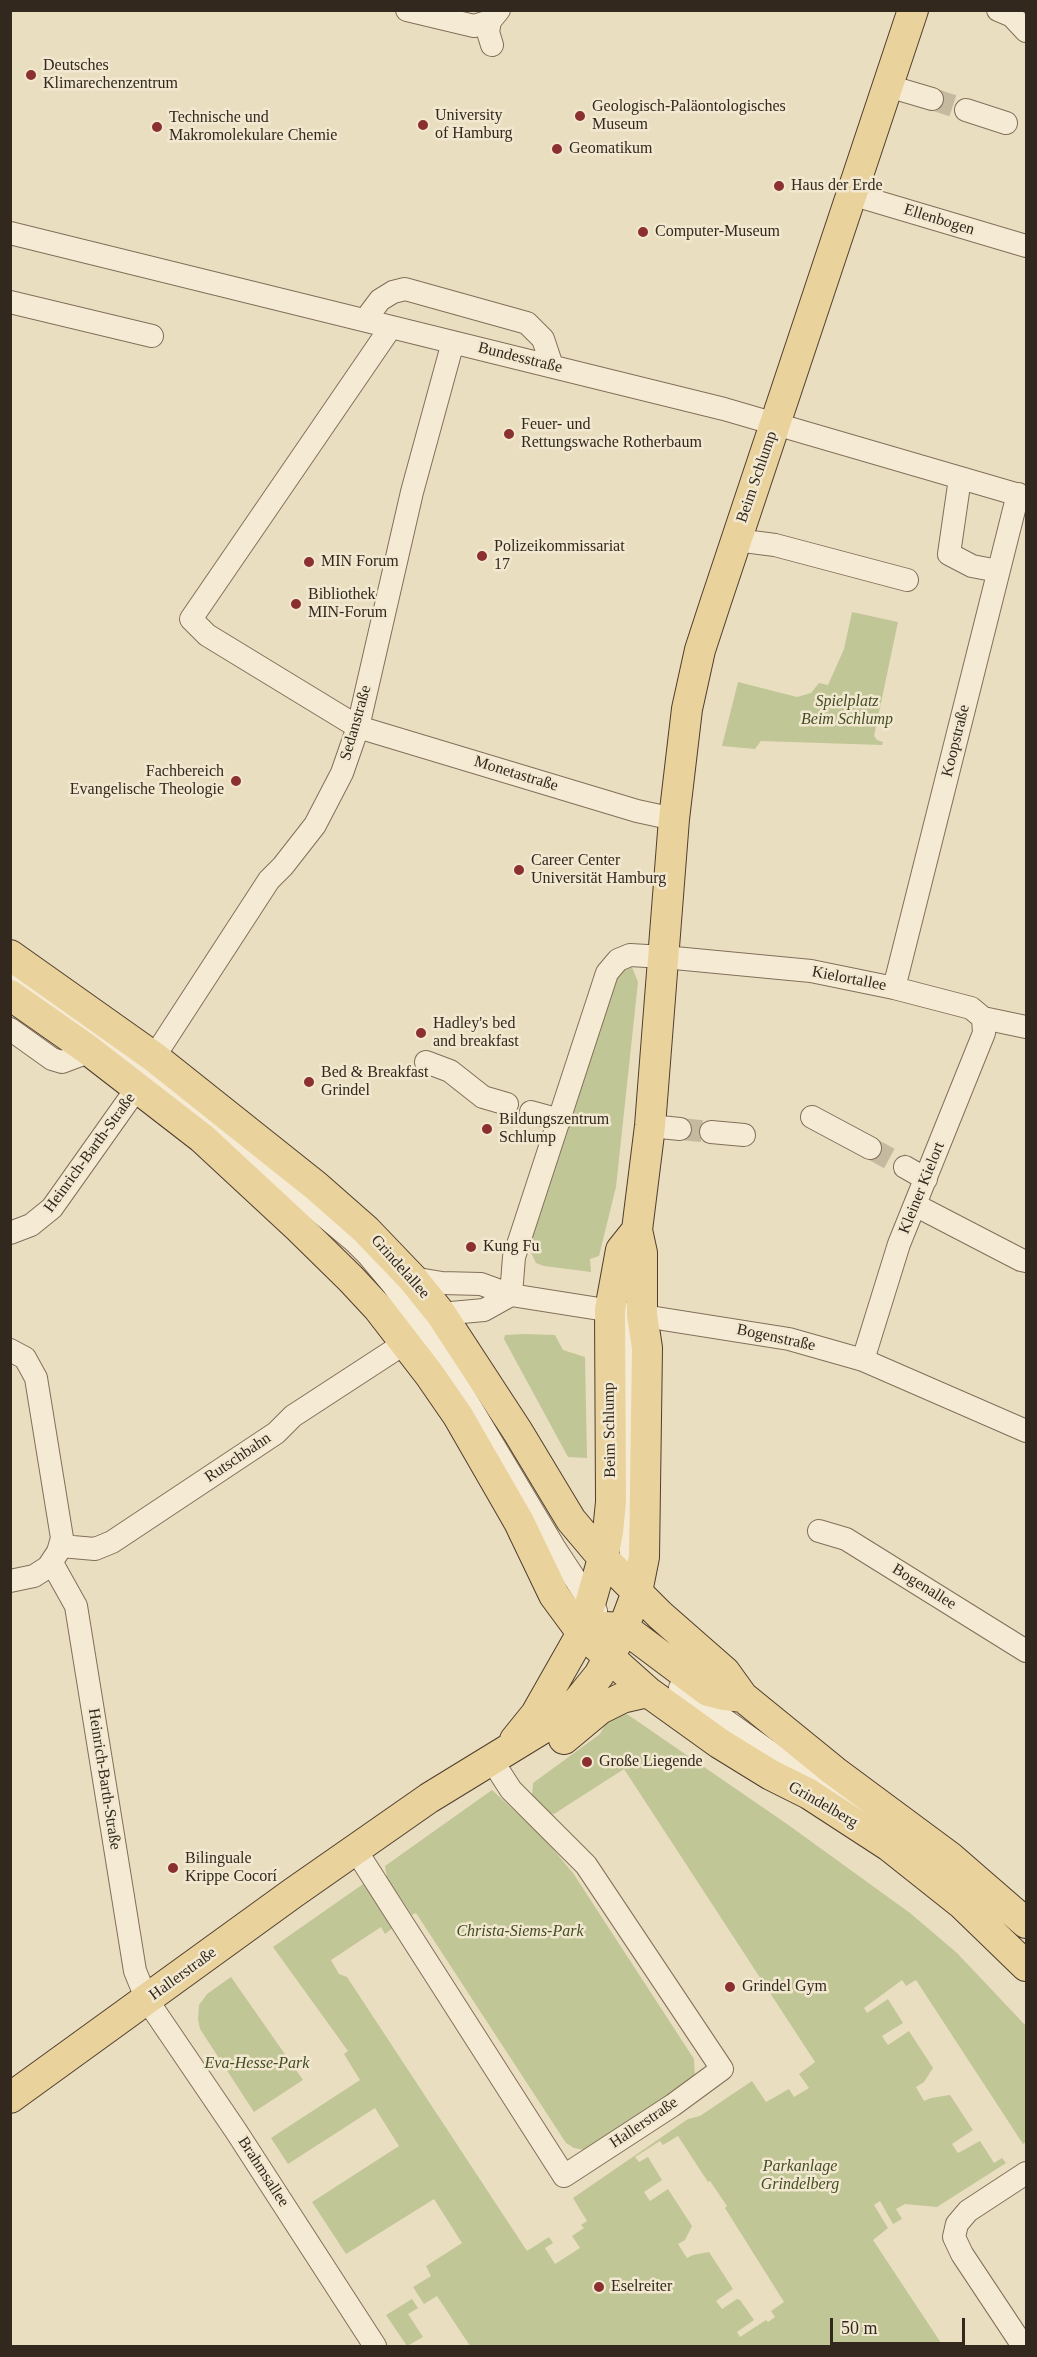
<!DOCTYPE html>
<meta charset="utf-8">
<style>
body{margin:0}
#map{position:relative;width:1037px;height:2357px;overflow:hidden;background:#eadec1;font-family:"Times New Roman",serif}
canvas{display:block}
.frame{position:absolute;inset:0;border:12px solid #32281d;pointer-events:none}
.scale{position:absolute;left:830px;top:2318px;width:135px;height:27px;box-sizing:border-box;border:3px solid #32281d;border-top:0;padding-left:8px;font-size:18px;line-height:21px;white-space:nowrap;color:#32281d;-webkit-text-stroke:4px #f2e8d0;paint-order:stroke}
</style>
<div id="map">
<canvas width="1037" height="2357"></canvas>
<div class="frame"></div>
<div class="scale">50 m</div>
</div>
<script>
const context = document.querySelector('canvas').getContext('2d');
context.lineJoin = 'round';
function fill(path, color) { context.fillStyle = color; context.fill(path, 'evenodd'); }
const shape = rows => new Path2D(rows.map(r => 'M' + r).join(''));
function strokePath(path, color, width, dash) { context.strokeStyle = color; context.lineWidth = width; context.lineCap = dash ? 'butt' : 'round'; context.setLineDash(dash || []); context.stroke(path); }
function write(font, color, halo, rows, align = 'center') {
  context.font = font + ' "Times New Roman",serif'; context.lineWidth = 5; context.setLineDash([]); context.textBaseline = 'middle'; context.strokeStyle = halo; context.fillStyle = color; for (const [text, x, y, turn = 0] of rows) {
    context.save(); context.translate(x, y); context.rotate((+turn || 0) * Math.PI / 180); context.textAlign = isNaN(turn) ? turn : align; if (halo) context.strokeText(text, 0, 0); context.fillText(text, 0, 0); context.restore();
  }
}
fill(shape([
 [852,612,898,622,874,736,877,740,883,742,882,745,761,741,755,749,722,746,738,682,797,697,811,693,819,683,828,685,844,649],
 [630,962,638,982,616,1187,599,1256,590,1259,591,1272,544,1266,536,1263,528,1246,614,971],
 [524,1334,555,1335,563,1350,585,1357,587,1458,568,1457,504,1339,505,1335],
 [624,1712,787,1824,910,1913,957,1953,1026,2026,1026,2142,1023,2144,916,1980,906,1986,902,1980,864,2008,867,2013,888,1999,903,2023,882,2036,888,2045,909,2031,933,2068,924,2082,916,2087,924,2101,931,2098,950,2095,973,2130,952,2144,958,2153,980,2141,994,2163,1002,2158,1006,2163,937,2207,905,2204,896,2209,902,2219,893,2224,880,2201,874,2205,888,2228,873,2240,943,2346,470,2346,437,2296,424,2304,413,2287,431,2276,426,2266,462,2243,434,2199,346,2254,312,2202,399,2146,375,2108,288,2164,271,2138,360,2080,344,2054,348,2051,273,1947,366,1882,398,1924,385,1934,381,1927,331,1960,339,1974,347,1977,527,2251,549,2237,553,2243,545,2248,555,2264,580,2248,572,2236,584,2228,581,2225,587,2221,573,2198,688,2119,700,2116,752,2081,766,2102,789,2089,794,2097,809,2088,799,2074,815,2062,624,1769,554,1814,549,1813,532,1795,533,1783,600,1734,605,1725],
 [678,2136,708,2182,710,2181,727,2206,725,2208,784,2302,771,2311,775,2317,768,2322,766,2320,740,2337,737,2332,754,2320,740,2300,737,2299,722,2309,716,2301,733,2289,709,2252,693,2255,687,2258,678,2244,685,2240,692,2226,668,2189,650,2201,644,2192,662,2180,648,2157,639,2162,635,2157,660,2141,663,2145],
 [492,1790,542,1836,573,1873,694,2059,695,2079,585,2150,574,2148,566,2143,416,1913,412,1915,387,1878,385,1866],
 [231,1977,303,2080,254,2112,200,2029,198,2019,199,2005,207,1994],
 [412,2299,418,2308,408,2314,423,2337,407,2346,386,2315]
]), '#c0c696');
strokePath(shape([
 [932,99,966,110],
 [680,1129,711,1132],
 [870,1148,905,1167]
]), '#c5baa0', 22, [22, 11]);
const minor = shape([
 [407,10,474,26,490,21,499,10],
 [998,10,1012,16,1026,31],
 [490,21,488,32,492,45],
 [888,86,932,99],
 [966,110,1006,123],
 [851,194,1026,246],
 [10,233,724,409,1026,497],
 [10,302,152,336],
 [365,320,380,300,393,292,405,289,527,323,543,339,552,366],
 [391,327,191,619,207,635,358,727,637,811,674,819],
 [960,478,949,554,972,566,998,571],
 [736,540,775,545,907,580],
 [10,975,148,1074,240,1146,354,1241,368,1255,393,1285,429,1337,554,1547,596,1611],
 [894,988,1018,494],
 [10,1029,52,1059,62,1062,78,1056,87,1049],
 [154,1057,269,880,283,866,315,825,342,773,358,727,412,492,453,342],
 [426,1062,450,1071,483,1097,507,1104],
 [531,1112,560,1120],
 [812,1117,870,1148],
 [650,1126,680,1129],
 [711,1132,744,1135],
 [905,1167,926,1179],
 [915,1205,1021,1260,1026,1261],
 [10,1233,31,1225,52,1208,137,1088],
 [412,1278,442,1283,481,1284,511,1295,789,1339,863,1360,1026,1431],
 [511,1295,514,1257,607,973,618,960,630,955,664,957,811,971,894,988,971,1008,983,1018,1026,1027],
 [429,1315,484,1310,511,1295],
 [10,1350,25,1358,36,1378,62,1538,58,1552,48,1567,34,1576,10,1581],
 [863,1360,899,1244,984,1033,983,1018],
 [819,1531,846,1539,1026,1651],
 [61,1546,95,1549,112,1542,276,1433,293,1416,405,1343],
 [52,1563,76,1606,135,1971,147,2000,236,2131,375,2346],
 [634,1577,627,1524,624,1347,628,1332,642,1315],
 [680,1688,767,1750,807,1774,863,1813],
 [355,1849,564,2176,673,2105,722,2069,586,1865,511,1790,491,1759],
 [1023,2346,962,2254,954,2237,957,2224,968,2211,1026,2173]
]);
const major = shape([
 [10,955,154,1057,316,1186,366,1230,412,1278,441,1314,518,1432,571,1520,603,1558,660,1615,725,1672,743,1697,834,1771,950,1857,1026,1923],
 [10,995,87,1049,202,1138,299,1228,351,1279,378,1308,429,1374,458,1416,519,1522,554,1595,582,1633,648,1692,719,1743,771,1775,809,1794,889,1846,962,1904,1026,1966],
 [605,1627,624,1628,708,1691,724,1695,743,1697],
 [564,1739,600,1709,622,1698,648,1692],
 [515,1740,536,1714,582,1633,603,1558,608,1532,611,1502,610,1310,621,1250,637,1230],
 [10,2098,293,1893,429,1798,558,1719,578,1701,599,1675,620,1637,637,1592,644,1557,647,1348,642,1315,642,1253,637,1230,650,1126,674,819,687,709,700,650,716,601,913,10]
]);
strokePath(minor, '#826f5a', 24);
strokePath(major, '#4f3e2e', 32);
strokePath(minor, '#f5ebd4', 22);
strokePath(major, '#ead29c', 30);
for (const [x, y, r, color] of [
 [31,75,6,"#8b3030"],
 [580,116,6,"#8b3030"],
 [423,125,6,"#8b3030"],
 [157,127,6,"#8b3030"],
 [557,149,6,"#8b3030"],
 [779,186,6,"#8b3030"],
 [643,232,6,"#8b3030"],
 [509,434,6,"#8b3030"],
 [482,556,6,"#8b3030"],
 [309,562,6,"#8b3030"],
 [296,604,6,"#8b3030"],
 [236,781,6,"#8b3030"],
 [519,870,6,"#8b3030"],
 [421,1033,6,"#8b3030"],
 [309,1082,6,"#8b3030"],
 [487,1129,6,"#8b3030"],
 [471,1247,6,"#8b3030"],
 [587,1762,6,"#8b3030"],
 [173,1868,6,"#8b3030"],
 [730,1987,6,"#8b3030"],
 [599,2287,6,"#8b3030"]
]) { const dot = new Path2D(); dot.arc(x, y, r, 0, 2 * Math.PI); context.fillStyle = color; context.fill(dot); strokePath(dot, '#f2e8d0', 2); }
write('16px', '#32281d', '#f2e8d0', [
 ["Deutsches",43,66],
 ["Klimarechenzentrum",43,84],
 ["Geologisch-Paläontologisches",592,107],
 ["Museum",592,125],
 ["University",435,116],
 ["of Hamburg",435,134],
 ["Technische und",169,118],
 ["Makromolekulare Chemie",169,136],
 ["Geomatikum",569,149],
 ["Haus der Erde",791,186],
 ["Computer-Museum",655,232],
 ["Feuer- und",521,425],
 ["Rettungswache Rotherbaum",521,443],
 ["Polizeikommissariat",494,547],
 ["17",494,565],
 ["MIN Forum",321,562],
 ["Bibliothek",308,595],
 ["MIN-Forum",308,613],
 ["Fachbereich",224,772,"right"],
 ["Evangelische Theologie",224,790,"right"],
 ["Career Center",531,861],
 ["Universität Hamburg",531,879],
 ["Hadley's bed",433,1024],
 ["and breakfast",433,1042],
 ["Bed & Breakfast",321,1073],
 ["Grindel",321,1091],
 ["Bildungszentrum",499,1120],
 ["Schlump",499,1138],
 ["Kung Fu",483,1247],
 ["Große Liegende",599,1762],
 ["Bilinguale",185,1859],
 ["Krippe Cocorí",185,1877],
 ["Grindel Gym",742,1987],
 ["Eselreiter",611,2287]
], 'left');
write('16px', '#32281d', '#f2e8d0', [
 ["Ellenbogen",939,220,17],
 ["Bundesstraße",520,358,14],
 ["Beim Schlump",757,477,-71],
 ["Sedanstraße",356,723,-74],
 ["Koopstraße",956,741,-76],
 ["Monetastraße",516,774,17],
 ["Kielortallee",849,979,11],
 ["Heinrich-Barth-Straße",90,1153,-54],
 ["Kleiner Kielort",922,1188,-68],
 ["Grindelallee",400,1267,48],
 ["Bogenstraße",776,1338,12],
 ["Beim Schlump",610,1430,-91],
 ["Rutschbahn",238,1458,-34],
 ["Bogenallee",924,1587,32],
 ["Heinrich-Barth-Straße",104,1779,81],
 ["Grindelberg",823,1805,30],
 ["Hallerstraße",183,1974,-36],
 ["Hallerstraße",644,2123,-34],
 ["Brahmsallee",263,2172,57]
]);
write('italic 16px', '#434d26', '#f2e8d0', [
 ["Spielplatz",847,702],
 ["Beim Schlump",847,720],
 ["Christa-Siems-Park",520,1932],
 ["Eva-Hesse-Park",257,2064],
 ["Parkanlage",800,2167],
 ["Grindelberg",800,2185]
]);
</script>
